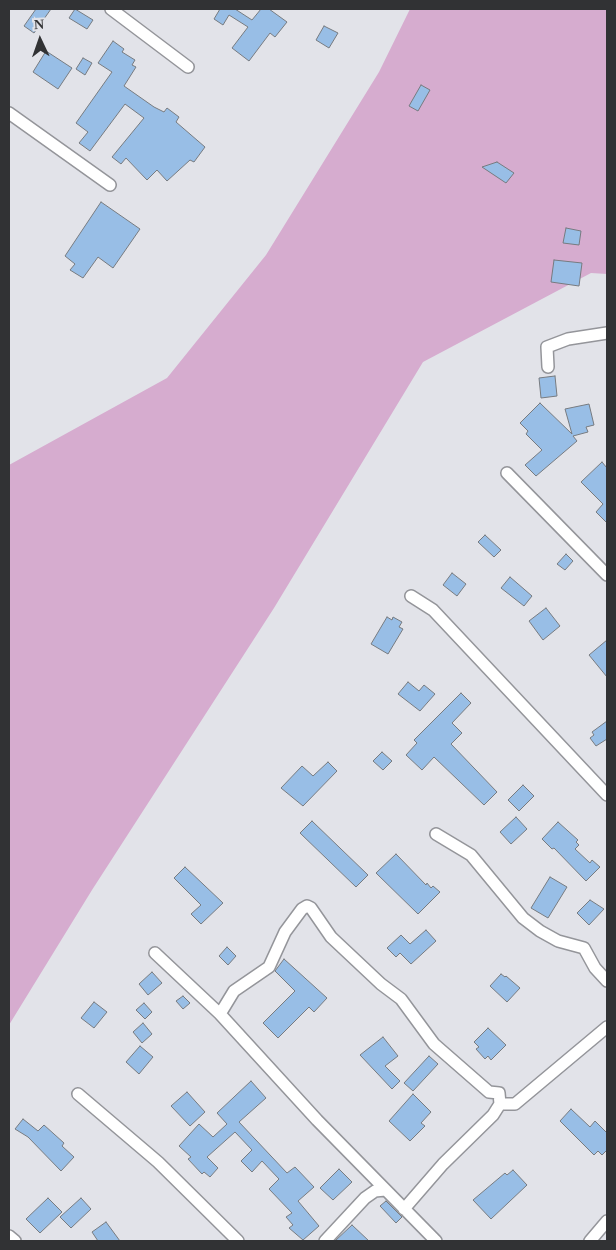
<!DOCTYPE html>
<style>
body{margin:0}
#map{position:relative;width:616px;height:1250px;overflow:hidden;background:#e2e3e9;font-family:Georgia,serif}
canvas{display:block}
.frame{position:absolute;inset:0;border:10px solid #313234;pointer-events:none}
.north{position:absolute;left:15px;top:15px;width:50px;height:50px;-webkit-text-stroke:4px #e2e3e9;paint-order:stroke;rotate:357deg;font-size:14px;font-weight:700;line-height:20px;text-align:center;color:#313234}
.north::after{content:'';display:block;margin:auto;width:18px;height:22px;background:#313234;clip-path:polygon(50% 0,100% 100%,50% 72%,0 100%)}
</style>
<div id="map">
<canvas width="616" height="1250"></canvas>
<div class="frame"></div>
<div class="north">N</div>
</div>
<script>
const context = document.querySelector('canvas').getContext('2d');
context.lineJoin = 'round';
function fill(path, color) { context.fillStyle = color; context.fill(path, 'evenodd'); }
const shape = rows => new Path2D(rows.map(r => 'M' + r).join(''));
function strokePath(path, color, width, dash) { context.strokeStyle = color; context.lineWidth = width; context.lineCap = dash ? 'butt' : 'round'; context.setLineDash(dash || []); context.stroke(path); }
fill(shape([
 [410,9,607,9,607,274,591,273,423,362,274,608,92,890,9,1025,9,465,167,378,266,255,379,72]
]), '#d6accf');
const building = shape([
 [36,9,51,9,34,33,24,26,36,9],
 [75,9,93,20,87,29,69,18,75,9],
 [220,9,235,9,252,20,261,9,269,9,287,22,275,37,270,33,249,61,232,48,248,27,229,15,223,25,214,19,220,9],
 [324,26,338,33,329,48,316,40,324,26],
 [113,41,124,49,122,52,135,60,132,65,136,67,124,86,154,107,164,112,167,108,179,117,176,122,205,147,194,162,190,160,167,181,157,170,147,180,126,158,121,164,112,157,144,118,125,104,90,151,79,143,88,132,76,123,112,72,98,63,113,41],
 [46,51,72,68,58,89,33,72,46,51],
 [83,58,92,63,85,75,76,69,83,58],
 [421,85,430,90,418,111,409,106,421,85],
 [497,162,514,173,506,183,482,167,497,162],
 [101,202,140,229,113,268,98,257,83,278,70,270,75,264,65,256,101,202],
 [566,228,581,231,579,245,563,243,566,228],
 [554,260,582,263,579,286,551,282,554,260],
 [555,376,557,396,541,398,539,378,555,376],
 [540,403,572,434,565,409,589,404,594,425,586,427,588,432,573,436,577,441,536,476,525,465,542,450,526,434,528,431,520,423,540,403],
 [602,462,607,468,607,523,596,512,603,504,581,482,602,462],
 [485,535,501,550,494,557,478,542,485,535],
 [566,554,573,561,565,570,557,564,566,554],
 [452,573,466,584,457,596,443,585,452,573],
 [510,577,532,596,524,606,501,588,510,577],
 [546,608,560,626,543,640,529,621,546,608],
 [387,617,392,620,393,617,402,622,399,627,403,629,388,654,371,644,387,617],
 [607,640,607,677,589,655,607,640],
 [408,682,419,691,424,685,435,694,420,711,398,694,408,682],
 [461,693,471,703,452,723,462,733,451,744,497,792,484,805,434,757,422,770,406,755,417,743,414,740,461,693],
 [607,721,607,739,596,746,590,738,594,735,592,732,607,721],
 [382,752,392,761,383,770,373,761,382,752],
 [328,762,337,771,303,806,281,788,302,766,313,776,328,762],
 [523,785,534,796,519,811,508,800,523,785],
 [516,817,527,829,511,844,500,832,516,817],
 [312,821,368,875,356,887,300,833,312,821],
 [558,822,578,840,576,842,579,845,575,849,590,863,592,860,600,867,586,881,554,848,552,849,542,839,558,822],
 [396,854,426,885,427,883,431,888,433,886,440,892,418,914,376,873,396,854],
 [185,867,223,903,201,924,191,914,201,905,174,878,185,867],
 [550,877,567,887,548,918,531,908,550,877],
 [590,900,604,909,589,925,577,913,590,900],
 [426,930,436,941,411,964,400,953,396,957,387,948,401,935,410,944,426,930],
 [227,947,236,956,228,965,219,956,227,947],
 [284,959,327,998,314,1012,309,1007,278,1038,263,1023,295,991,275,971,284,959],
 [152,972,162,983,148,995,139,984,152,972],
 [501,974,505,977,506,976,520,988,507,1002,490,986,501,974],
 [183,996,190,1003,183,1009,176,1001,183,996],
 [94,1002,107,1012,94,1028,81,1018,94,1002],
 [144,1003,152,1012,145,1019,136,1010,144,1003],
 [143,1023,152,1034,142,1043,133,1032,143,1023],
 [488,1028,506,1045,491,1060,488,1056,485,1059,476,1049,479,1047,474,1042,488,1028],
 [383,1037,398,1056,385,1066,400,1081,392,1089,360,1055,383,1037],
 [140,1046,153,1057,139,1074,126,1062,140,1046],
 [429,1056,438,1064,413,1091,404,1083,429,1056],
 [251,1081,266,1098,239,1122,287,1173,295,1167,314,1187,298,1201,319,1226,303,1240,289,1228,293,1225,286,1217,292,1213,269,1189,279,1179,262,1161,252,1172,241,1161,252,1150,235,1132,207,1157,218,1168,210,1177,204,1172,202,1174,188,1159,191,1157,179,1146,199,1124,213,1137,227,1124,217,1113,251,1081],
 [187,1092,205,1112,190,1126,171,1106,187,1092],
 [413,1094,431,1112,421,1123,425,1126,410,1141,389,1121,413,1094],
 [571,1109,590,1127,595,1121,607,1133,607,1150,602,1155,598,1151,594,1155,560,1121,571,1109],
 [23,1119,38,1131,44,1125,64,1143,62,1146,74,1157,61,1171,28,1137,15,1129,23,1119],
 [339,1169,352,1182,333,1200,320,1188,339,1169],
 [513,1170,527,1185,491,1219,473,1200,505,1173,507,1175,513,1170],
 [48,1198,62,1212,40,1233,26,1219,48,1198],
 [81,1198,91,1209,71,1228,60,1217,81,1198],
 [386,1201,402,1217,396,1223,380,1206,386,1201],
 [106,1222,120,1241,98,1241,92,1232,106,1222],
 [352,1225,369,1241,335,1241,352,1225]
]);
fill(building, '#98bee6');
strokePath(building, '#777b80', 1);
const minor = shape([
 [111,9,188,67],
 [9,113,110,185],
 [548,367,547,347,568,339,607,333],
 [507,473,607,575],
 [411,596,433,610,607,795],
 [436,834,471,855,523,918,540,931,558,941,584,948,595,968,607,981],
 [155,953,220,1014,317,1120,436,1241],
 [220,1014,234,991,269,967,285,932,302,909,307,906,311,908,331,937,381,984,401,999,434,1044,489,1092,499,1093,500,1104],
 [78,1094,158,1162,238,1241],
 [404,1209,443,1164,493,1115,500,1104,515,1104,607,1027],
 [9,1236,15,1241],
 [325,1241,365,1198,375,1191,385,1190],
 [590,1241,607,1221]
]);
strokePath(minor, '#94959a', 14);
strokePath(minor, '#fff', 11);
</script>
